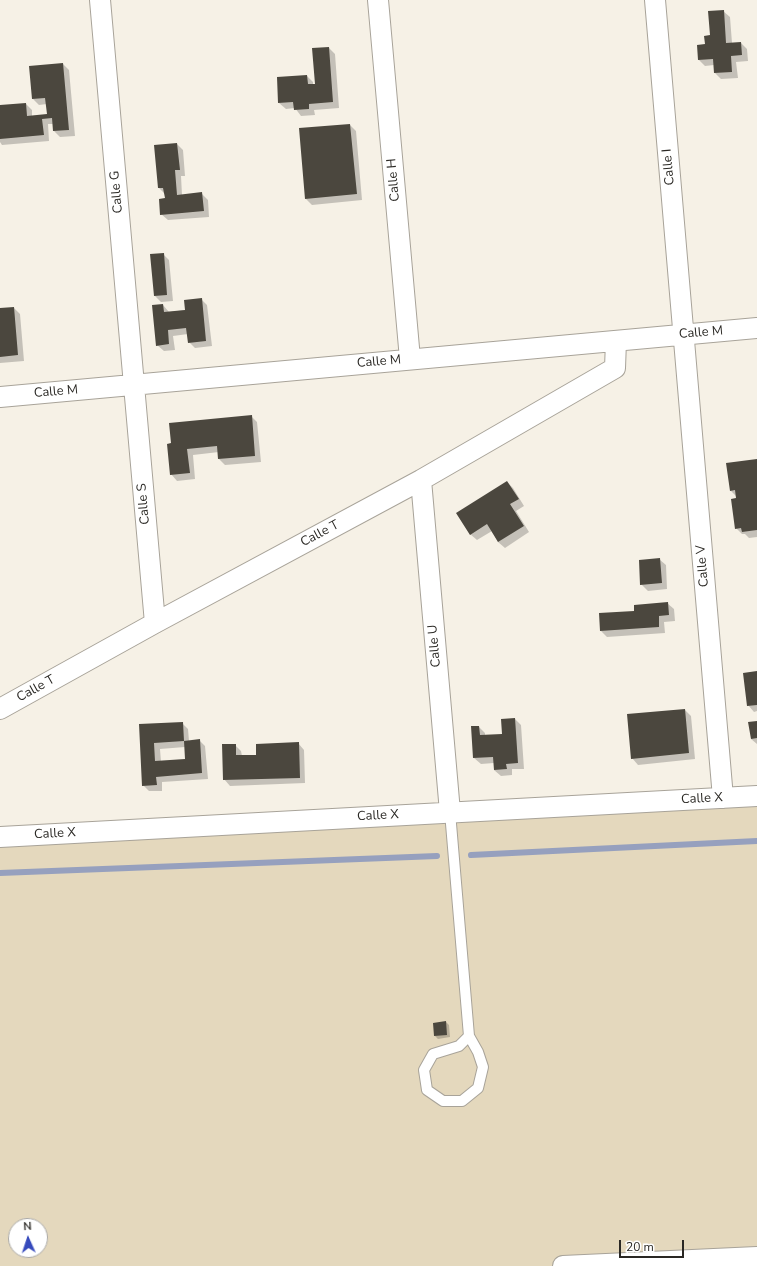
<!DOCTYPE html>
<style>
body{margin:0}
#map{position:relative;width:757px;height:1266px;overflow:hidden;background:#f6f1e6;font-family:"Nunito Sans",sans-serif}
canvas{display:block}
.north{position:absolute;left:8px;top:1218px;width:40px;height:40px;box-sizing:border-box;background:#fff;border:1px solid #aaa9a7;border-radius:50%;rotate:357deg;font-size:11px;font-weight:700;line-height:16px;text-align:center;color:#2a2824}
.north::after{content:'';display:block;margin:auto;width:14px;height:18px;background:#364abc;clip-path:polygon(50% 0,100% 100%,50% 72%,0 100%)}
.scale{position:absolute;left:619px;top:1240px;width:65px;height:18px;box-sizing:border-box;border:2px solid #2a2824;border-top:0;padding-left:5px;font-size:12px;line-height:14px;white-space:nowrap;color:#2a2824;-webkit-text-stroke:3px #fff;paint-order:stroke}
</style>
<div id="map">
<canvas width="757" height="1266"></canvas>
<div class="north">N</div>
<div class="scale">20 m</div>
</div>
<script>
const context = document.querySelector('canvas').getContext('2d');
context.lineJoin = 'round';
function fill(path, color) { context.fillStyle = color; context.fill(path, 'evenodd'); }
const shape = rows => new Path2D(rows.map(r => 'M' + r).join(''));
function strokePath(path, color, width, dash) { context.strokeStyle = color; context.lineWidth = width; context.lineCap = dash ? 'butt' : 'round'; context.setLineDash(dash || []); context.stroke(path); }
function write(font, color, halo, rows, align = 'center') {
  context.font = font + ' "Nunito Sans",sans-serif'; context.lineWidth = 4; context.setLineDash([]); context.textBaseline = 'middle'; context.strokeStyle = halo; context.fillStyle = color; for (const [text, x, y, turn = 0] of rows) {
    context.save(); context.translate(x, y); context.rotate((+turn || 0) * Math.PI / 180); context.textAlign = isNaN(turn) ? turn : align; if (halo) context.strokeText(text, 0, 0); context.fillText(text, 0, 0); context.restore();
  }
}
fill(shape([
 [757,796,757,1266,0,1266,0,837],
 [16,1226,40,1226,40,1250,16,1250]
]), '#e4d8bd');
fill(shape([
 [723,11,730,17,732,43,741,43,747,49,748,61,736,62,738,78,721,79,715,73,714,65,705,66,699,60,698,46,706,45],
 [329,48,335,54,339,108,314,110,315,115,301,116,295,108,286,109,279,103,307,76,313,82,313,85,316,85],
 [63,64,69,70,75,136,60,137,54,131,54,124,48,124,49,141,2,145,0,142,0,106,26,104,32,110,32,116,48,115,47,104,39,105,33,99],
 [350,125,356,131,362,200,312,205,306,199],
 [177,144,183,150,185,176,181,176,182,195,202,194,208,200,209,217,168,220,161,214,166,199,165,194,159,188],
 [163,254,169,260,173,301,161,302,155,296],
 [201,299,207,305,212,346,195,348,189,342,188,334,173,336,175,350,164,351,157,345,163,305,169,312,186,310],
 [14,308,20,314,24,361,0,363,0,309],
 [251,416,257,422,261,462,225,465,219,459,219,452,193,455,195,479,177,481,171,474,168,445],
 [757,460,757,537,749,538,745,534,742,534,736,528,737,499,737,497,731,491],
 [507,482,513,488,524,506,516,511,529,532,505,548,498,542,492,531,477,540,470,534],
 [659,559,666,565,667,589,648,591,641,584],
 [667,603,674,609,675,621,664,622,665,633,607,637,601,631,635,612],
 [757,673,757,711,754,712,748,705],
 [685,710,691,716,695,759,638,765,632,758],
 [515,719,521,725,524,769,512,769,512,775,501,776,494,770,494,763,481,764,474,758,472,727,479,727,485,733,485,736,503,735],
 [757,722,757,744,751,739],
 [182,723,188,729,189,741,199,740,205,746,208,779,162,782,162,791,149,791,143,785,140,725],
 [185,747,186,760,161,762,160,749],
 [298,743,304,750,305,783,230,786,224,779,235,745,241,751,242,756,257,756],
 [446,1022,449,1025,450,1037,438,1039,435,1036]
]), '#0003');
strokePath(shape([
 [471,855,757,841],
 [0,873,437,856]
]), '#96a0be', 6);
fill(shape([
 [724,10,726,43,741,42,742,55,731,56,732,72,714,73,713,59,698,60,697,45,705,44,704,36,710,35,708,11],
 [329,47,333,102,309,104,309,109,294,110,293,102,278,103,277,77,307,75,308,84,315,84,312,48],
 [63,63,69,130,53,131,52,118,42,119,44,135,0,139,0,105,26,103,27,116,47,114,45,98,32,99,29,66],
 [350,124,357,194,305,199,299,128],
 [177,143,180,170,175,170,177,195,202,192,204,211,160,215,159,199,165,198,163,188,158,188,154,145],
 [164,253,167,295,154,296,150,254],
 [202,298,206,341,188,343,186,328,168,330,169,344,156,346,152,305,163,304,164,312,185,310,184,300],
 [14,307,18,355,0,357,0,308],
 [252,415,255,456,218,459,217,446,187,449,190,473,170,475,167,444,171,443,169,423],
 [757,459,757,530,742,532,741,528,735,529,731,499,736,498,735,490,730,491,726,463],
 [507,481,519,499,510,504,524,526,498,542,487,524,470,535,456,513],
 [660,558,662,583,640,585,639,560],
 [668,602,669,615,659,616,659,627,600,631,599,613,634,611,634,605],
 [757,671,757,705,747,706,743,673],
 [685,709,689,753,631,759,627,714],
 [515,718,518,763,506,764,507,769,494,770,493,757,473,758,471,726,479,726,480,735,502,734,501,719],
 [757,721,757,738,751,739,748,722],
 [183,722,184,741,154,743,155,761,185,759,184,741,200,739,202,773,156,777,157,785,142,786,139,724],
 [299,742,300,778,223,780,222,744,236,744,236,755,256,755,256,744],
 [446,1021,447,1035,434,1036,433,1023]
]), '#4b473e');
const service = shape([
 [450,812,469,1036,478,1052,483,1067,478,1088,462,1101,443,1101,427,1090,424,1070,433,1054,459,1046,469,1036]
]);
const minor = shape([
 [100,0,155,623],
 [378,0,410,359],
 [655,0,723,798],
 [0,397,757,328],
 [421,480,450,812],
 [0,709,155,623,421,480,615,368,616,341],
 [0,837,757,796],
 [563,1266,757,1257]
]);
strokePath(service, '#a8a399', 12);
strokePath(minor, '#a8a399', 22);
strokePath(service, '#fff', 10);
strokePath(minor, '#fff', 20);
write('13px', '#2a2824', '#fff', [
 ["Calle I",669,167,-95],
 ["Calle H",394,180,-95],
 ["Calle G",117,192,-95],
 ["Calle M",701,333,-5],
 ["Calle M",379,362,-5],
 ["Calle M",56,392,-5],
 ["Calle S",144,504,-95],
 ["Calle T",320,534,-28],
 ["Calle V",703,566,-95],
 ["Calle U",435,646,-95],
 ["Calle T",36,689,-29],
 ["Calle X",702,799,-3],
 ["Calle X",378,816,-3],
 ["Calle X",55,834,-3]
]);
</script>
